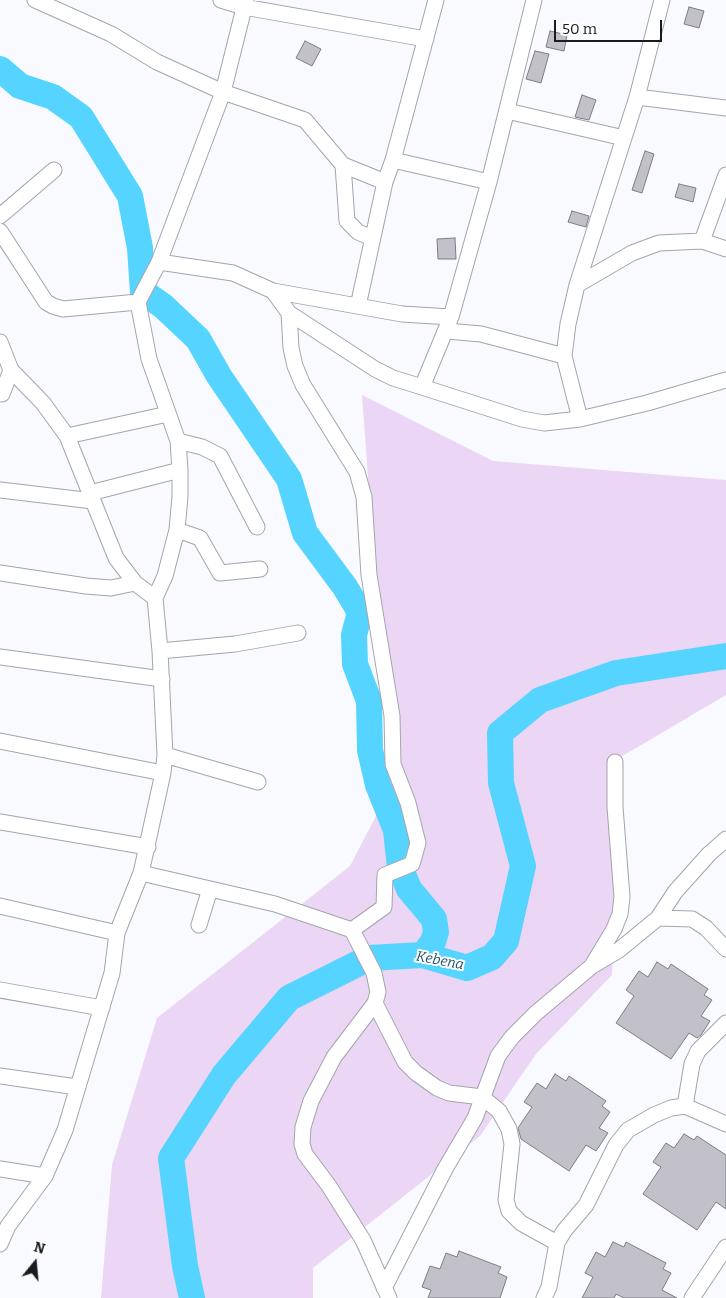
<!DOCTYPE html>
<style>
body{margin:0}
#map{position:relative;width:726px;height:1298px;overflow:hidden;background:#f8faff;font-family:Bitter,serif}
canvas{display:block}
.north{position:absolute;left:10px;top:1238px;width:50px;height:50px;-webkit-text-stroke:4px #fff;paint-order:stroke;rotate:17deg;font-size:14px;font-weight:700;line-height:20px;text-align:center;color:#1b1c1f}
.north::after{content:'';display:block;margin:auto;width:18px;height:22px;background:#1b1c1f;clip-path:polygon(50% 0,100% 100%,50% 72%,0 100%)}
.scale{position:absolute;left:554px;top:20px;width:108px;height:22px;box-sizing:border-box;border:2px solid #1b1c1f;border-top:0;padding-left:6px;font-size:15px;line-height:18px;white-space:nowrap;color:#1b1c1f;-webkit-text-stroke:4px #fff;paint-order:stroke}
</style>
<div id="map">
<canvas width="726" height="1298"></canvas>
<div class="north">N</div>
<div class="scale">50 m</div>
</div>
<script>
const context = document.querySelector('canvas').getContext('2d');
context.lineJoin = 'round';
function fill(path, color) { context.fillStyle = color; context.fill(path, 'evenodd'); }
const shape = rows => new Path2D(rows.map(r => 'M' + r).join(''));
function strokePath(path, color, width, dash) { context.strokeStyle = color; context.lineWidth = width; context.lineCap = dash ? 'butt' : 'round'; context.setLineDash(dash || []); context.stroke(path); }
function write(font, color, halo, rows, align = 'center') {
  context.font = font + ' Bitter,serif'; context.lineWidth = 4; context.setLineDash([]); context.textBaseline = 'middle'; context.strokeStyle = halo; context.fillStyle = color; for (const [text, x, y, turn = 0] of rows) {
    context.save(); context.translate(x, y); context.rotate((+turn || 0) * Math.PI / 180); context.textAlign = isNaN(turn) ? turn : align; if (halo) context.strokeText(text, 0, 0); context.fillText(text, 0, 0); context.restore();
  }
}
fill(shape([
 [362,395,493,461,726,480,726,695,619,758,612,975,536,1054,480,1136,313,1268,313,1298,101,1298,112,1165,157,1018,350,866,391,787]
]), '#ebd6f5');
strokePath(shape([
 [0,69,20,86,53,97,81,117,130,196,140,248,143,292,163,306,198,339,219,376,289,479,305,533,345,587,360,612,354,635,355,664,369,701,370,750,378,785,396,830,400,867,409,889,434,919,436,932,433,942,423,955],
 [192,1298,185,1266,171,1158,224,1075,289,998,369,958,423,955,467,968,492,957,506,941,523,866,501,783,500,733,540,700,616,673,726,656]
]), '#54d4fe', 26);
const building = shape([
 [689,7,704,11,699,28,684,24,689,7],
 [550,31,567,35,564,51,546,47,550,31],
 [305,41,321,49,312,66,296,58,305,41],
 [535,51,549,54,541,83,526,79,535,51],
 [582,95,596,100,589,120,575,117,582,95],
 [645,151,654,154,642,193,632,190,645,151],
 [679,184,696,188,693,202,675,197,679,184],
 [572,211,589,216,586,227,568,222,572,211],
 [455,238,456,259,438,259,437,239,455,238],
 [657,962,668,969,671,964,708,989,704,995,712,1000,701,1016,710,1021,701,1035,697,1038,689,1033,671,1059,616,1023,634,996,626,990,639,971,648,977,657,962],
 [555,1074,566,1081,569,1076,606,1101,602,1106,610,1112,599,1128,608,1133,596,1151,586,1145,569,1171,521,1139,518,1128,532,1107,524,1102,537,1083,546,1089,555,1074],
 [684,1134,694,1140,697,1136,726,1155,726,1209,716,1202,697,1230,643,1194,661,1167,653,1162,666,1143,674,1148,684,1134],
 [613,1242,624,1247,626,1242,666,1263,663,1269,671,1273,662,1290,677,1298,624,1298,616,1294,614,1298,582,1298,593,1277,585,1273,596,1252,605,1257,613,1242],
 [459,1251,501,1267,498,1273,507,1277,500,1298,428,1298,431,1290,422,1287,430,1266,440,1269,446,1253,457,1257,459,1251]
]);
fill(building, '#c2c1c9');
strokePath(building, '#7d7d84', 1);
const minor = shape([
 [35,0,111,34,157,62,223,92,246,0],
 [221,0,244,7,426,39],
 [534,0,489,182,451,317,422,387,522,419,544,423,580,419,564,356,568,324,577,285,637,97,662,0],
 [637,97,726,108],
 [507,111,624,138],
 [393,160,489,182],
 [343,165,347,221,358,232,372,238],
 [0,216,54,170],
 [0,231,46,302,53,306,63,309,138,302,149,359,178,441,180,470,180,496,177,530,165,576,155,598],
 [702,241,726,175],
 [159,262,233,273,273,291,289,313,375,369,393,378,422,387],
 [577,285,632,253,659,243,702,241,726,249],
 [273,291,402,314,451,317],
 [138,302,159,262,223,92,305,120,343,165,385,182],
 [358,306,385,182,393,160,436,0],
 [289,313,291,348,295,366,303,385,357,472,364,497,369,575,392,716,393,764,408,803,418,843,412,864,385,875,384,907,352,930],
 [447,331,481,334,564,356],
 [0,342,11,370,43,403,67,436,116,558,135,583,155,598,160,651,165,755,163,773,141,873,117,933,112,973,65,1130,45,1176,8,1226,0,1244],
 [2,394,11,370],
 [580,419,647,403,726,380],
 [67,436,168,414],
 [178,441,202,447,220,456,257,527],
 [0,490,93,501],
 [90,493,180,470],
 [177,530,200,538,220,573,260,569],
 [0,573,86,586,111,588,135,583],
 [160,651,235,644,298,633],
 [0,657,162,679],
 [0,741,163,773],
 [165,755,258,782],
 [0,822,148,847],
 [141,873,275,904,352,930,374,973,378,992,375,1003,334,1057,311,1101,303,1127,302,1144,305,1154,329,1186,363,1240,389,1298],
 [0,906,117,933],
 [658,918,692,919,706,928,726,949],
 [199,925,210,889],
 [593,964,614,929,620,914,622,897,615,807,615,762],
 [0,990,102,1008],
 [375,1003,405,1062,416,1073,437,1088,449,1093,482,1097,499,1111,509,1129,512,1144,506,1200,509,1211,521,1223,557,1243],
 [0,1076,77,1087],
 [685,1106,692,1064,698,1051,726,1023],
 [0,1169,45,1176],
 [384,1288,445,1169,475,1118,498,1056,512,1037,536,1013,592,966,619,950,658,918,675,892,709,854,726,839],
 [544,1298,549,1287,557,1243,564,1231,586,1205,616,1145,628,1130,654,1115,671,1108,685,1106,726,1124],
 [692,1298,726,1247]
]);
strokePath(minor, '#a2a5ac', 17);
strokePath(minor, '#fff', 15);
write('italic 14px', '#184d5f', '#fff', [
 ["Kebena",440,961,11]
]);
</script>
